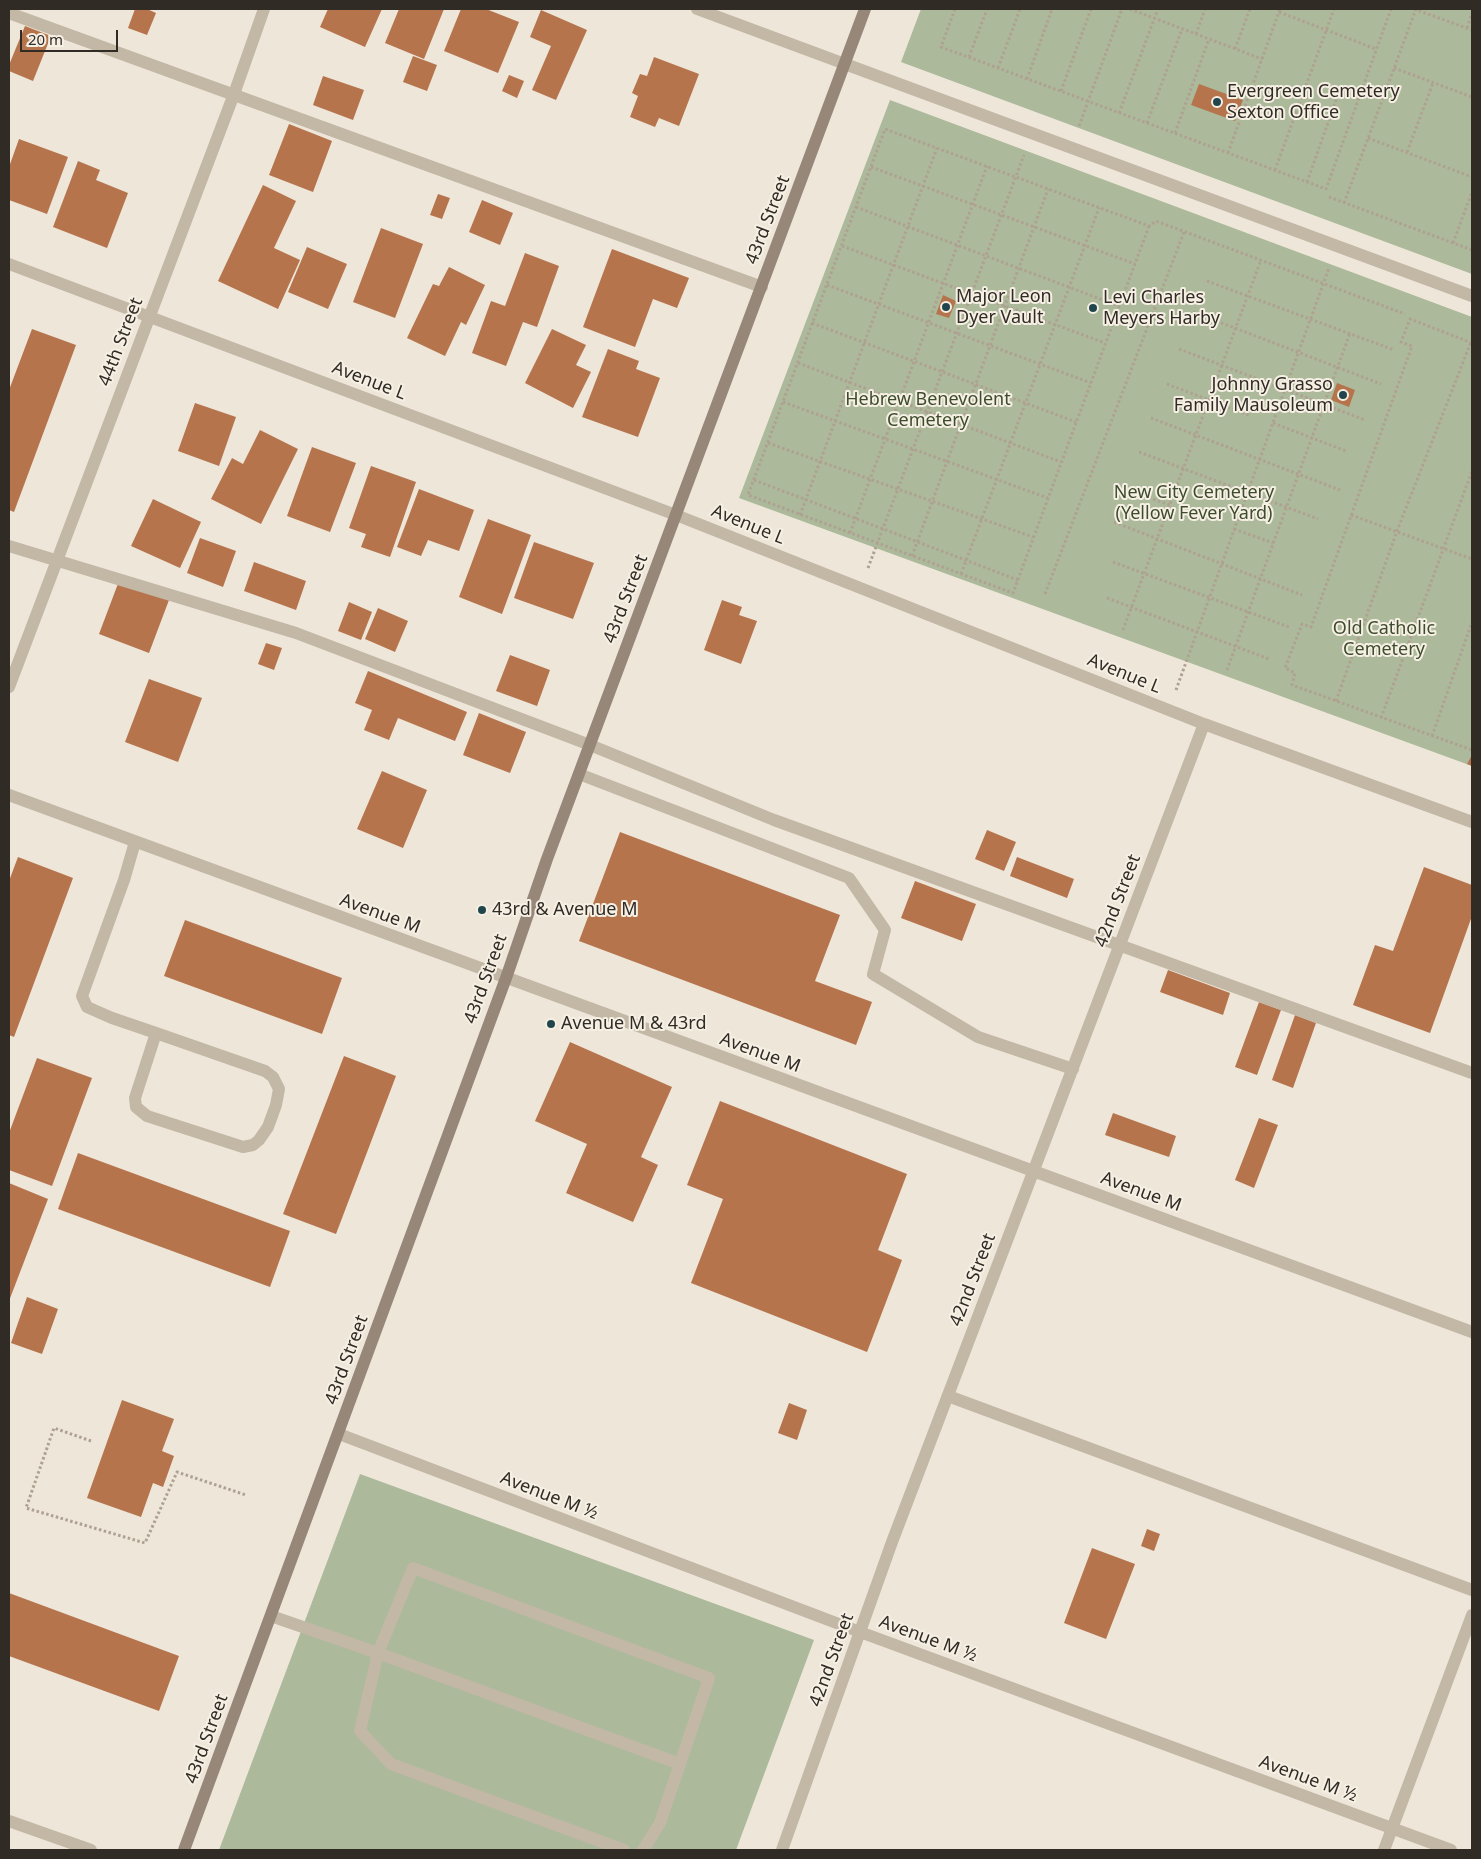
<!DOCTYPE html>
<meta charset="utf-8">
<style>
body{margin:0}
#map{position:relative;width:1481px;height:1859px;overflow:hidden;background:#ede6d9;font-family:"Noto Sans",sans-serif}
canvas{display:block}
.frame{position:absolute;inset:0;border:10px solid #312b26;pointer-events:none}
.scale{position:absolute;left:20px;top:30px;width:98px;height:22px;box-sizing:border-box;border:2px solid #312b26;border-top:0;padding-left:6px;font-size:15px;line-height:18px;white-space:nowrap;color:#312b26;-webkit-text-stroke:4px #f6f0e4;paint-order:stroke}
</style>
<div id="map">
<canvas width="1481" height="1859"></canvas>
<div class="frame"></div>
<div class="scale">20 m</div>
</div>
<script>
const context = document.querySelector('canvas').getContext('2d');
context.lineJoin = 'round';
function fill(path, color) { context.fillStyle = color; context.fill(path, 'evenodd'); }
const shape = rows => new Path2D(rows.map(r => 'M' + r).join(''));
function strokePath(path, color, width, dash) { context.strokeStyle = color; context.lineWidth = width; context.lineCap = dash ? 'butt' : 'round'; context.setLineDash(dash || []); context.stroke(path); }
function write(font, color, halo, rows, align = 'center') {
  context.font = font + ' "Noto Sans",sans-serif'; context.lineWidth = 4; context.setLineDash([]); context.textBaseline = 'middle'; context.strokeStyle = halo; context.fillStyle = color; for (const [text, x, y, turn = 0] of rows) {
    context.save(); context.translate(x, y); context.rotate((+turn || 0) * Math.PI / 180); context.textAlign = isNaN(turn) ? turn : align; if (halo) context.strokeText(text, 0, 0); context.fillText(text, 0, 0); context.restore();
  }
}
fill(shape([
 [921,9,1472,9,1472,274,901,62],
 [890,100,1472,317,1472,766,739,498],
 [360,1474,814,1640,736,1850,219,1850]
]), '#acba9b');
fill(shape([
 [135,9,147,9,156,13,147,35,128,28],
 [328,9,382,9,365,47,320,27],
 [399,9,444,9,424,59,385,43],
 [461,9,486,9,519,22,498,73,444,51],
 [541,10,587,30,556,100,532,90,551,46,530,37],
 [25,26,51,36,33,81,9,71,9,65],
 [413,56,437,65,427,91,403,82],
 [654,57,699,74,679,126,659,118,655,127,630,117,638,96,632,93,640,74,647,76],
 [509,75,524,81,517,98,502,91],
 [323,76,364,90,353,120,313,105],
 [1199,84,1243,100,1235,121,1191,105],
 [289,124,332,141,313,192,269,175],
 [19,139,68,157,47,214,9,200,9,167],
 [78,161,100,170,96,180,128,193,107,248,53,227],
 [263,185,296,201,274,248,300,260,278,309,218,281],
 [438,194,450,198,442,219,430,215],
 [482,200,513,213,500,245,469,232],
 [381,228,423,244,395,318,353,302],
 [307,247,347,264,328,309,288,292],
 [612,249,689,278,677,308,653,299,635,347,583,327],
 [525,253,559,266,537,327,523,322,506,366,472,353,491,301,505,306],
 [449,267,485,285,466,325,461,322,445,356,407,338,433,284,439,286],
 [943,295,956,301,949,318,936,314],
 [32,329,76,345,14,512,9,510,9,390],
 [552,329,586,345,576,365,591,372,573,408,525,383],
 [608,349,639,361,636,369,660,378,638,437,582,417],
 [1337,383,1355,390,1349,407,1331,400],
 [195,403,236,417,219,466,178,451],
 [260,430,298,449,261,524,211,499,232,458,243,464],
 [312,447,356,463,330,532,287,516],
 [371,466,416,482,390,557,361,547,366,534,349,528],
 [419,489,474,510,459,551,428,540,421,556,397,547],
 [153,499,201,522,180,568,131,546],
 [488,519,531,535,502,614,459,597],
 [200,538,236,551,223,587,187,573],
 [534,542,594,563,573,619,514,598],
 [254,562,306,581,296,610,244,591],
 [119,581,169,600,149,653,99,634],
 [722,600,742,607,739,615,757,621,741,664,704,650],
 [349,602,372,612,361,640,338,631],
 [378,608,408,621,395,652,365,639],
 [266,643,282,648,274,670,258,664],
 [510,655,550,670,537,706,496,691],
 [368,671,467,712,455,741,398,718,389,740,364,730,372,710,355,703],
 [149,679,202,698,178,762,125,742],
 [479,713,526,732,510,773,463,755],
 [1472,755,1472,766,1467,764],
 [382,771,427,790,403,848,357,829],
 [987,830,1016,842,1004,871,975,859],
 [620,832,840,915,815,981,872,1002,856,1045,579,941],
 [18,857,73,878,14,1037,9,1035,9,881],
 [1017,857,1074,879,1067,898,1010,876],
 [1424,867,1472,885,1472,916,1430,1033,1353,1005,1375,945,1393,951],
 [915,881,976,904,962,941,901,918],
 [185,920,342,978,322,1034,164,976],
 [1168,970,1230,993,1223,1015,1160,992],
 [1259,1002,1281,1010,1257,1075,1235,1067],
 [1295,1015,1316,1023,1293,1088,1272,1080],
 [570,1042,672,1087,641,1157,658,1165,633,1222,566,1193,587,1144,535,1121],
 [344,1056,396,1076,336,1234,283,1214],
 [37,1058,92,1078,52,1186,9,1170,9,1133],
 [720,1101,907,1174,878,1250,902,1260,867,1352,691,1283,723,1199,687,1185],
 [1113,1113,1176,1136,1169,1157,1105,1135],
 [1259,1118,1278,1125,1254,1188,1235,1180],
 [78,1153,290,1231,270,1287,58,1209],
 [9,1183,48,1199,9,1301],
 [27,1297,58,1309,42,1354,11,1343],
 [122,1400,174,1419,162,1451,174,1456,163,1487,153,1483,141,1517,87,1498],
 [789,1403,807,1410,797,1440,778,1433],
 [1147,1529,1160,1534,1154,1551,1141,1546],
 [1092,1548,1135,1564,1106,1639,1064,1623],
 [9,1593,179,1656,159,1711,9,1656]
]), '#b6744d');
strokePath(shape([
 [955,9,941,47,1326,189,1391,9],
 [1130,9,1262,59],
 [1414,9,1472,30],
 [1279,12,1376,49],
 [1467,28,1472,13],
 [1196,34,1205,9],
 [1235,49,1250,9],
 [969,57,987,9],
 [998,68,1020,9],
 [1394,68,1472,97],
 [1027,79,1052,9],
 [1061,91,1091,9],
 [1119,113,1158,9],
 [1147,123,1182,29],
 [1079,126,1122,9],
 [1175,133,1209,39],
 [1368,138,1472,177],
 [1407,152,1433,83],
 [1228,153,1280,9],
 [871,167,1135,264],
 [1275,170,1334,9],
 [1307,182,1341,86],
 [1329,197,1472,250],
 [1344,203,1416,9],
 [856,207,1119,306],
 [1149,226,1013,593,748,495,885,129,1149,226,1156,221,1405,314],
 [1453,243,1472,192],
 [842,246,1105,343],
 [1207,281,1394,350],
 [827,285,1091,383],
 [1193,312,1381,384],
 [812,323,1076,422],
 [1472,343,1410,319,1401,342,1412,346,1311,627,1302,624,1285,668,1295,673,1292,685,1472,750],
 [1179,349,1365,420],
 [798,363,1061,462],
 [1167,384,1251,416],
 [783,402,1048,498],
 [1151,418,1340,490],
 [1273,423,1346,451],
 [768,443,1033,537],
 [1139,452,1318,519],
 [754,480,1018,580],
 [1125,489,1170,505],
 [800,515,937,148],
 [1351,515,1472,559],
 [1114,522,1302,595],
 [1234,529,1273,543],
 [850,533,987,166],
 [912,556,1048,189],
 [1113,562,1289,627],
 [868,568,1024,155],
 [961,574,1099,208],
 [1045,594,1184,232],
 [1107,598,1269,659],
 [1123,630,1261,260],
 [1227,670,1350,333],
 [1176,690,1329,268],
 [1336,701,1397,531,1471,342],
 [1381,718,1472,471],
 [1432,736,1472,622],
 [91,1441,54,1428,26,1508,145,1543,177,1472,246,1495]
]), '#afa191', 3, [2.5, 2.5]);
strokePath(shape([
 [9,13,762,287],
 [845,64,1472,296],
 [9,546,296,633,590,745,774,820,1472,1073],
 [579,774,849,878,885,930,873,974,978,1037,1073,1069],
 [135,842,124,880,82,996,87,1007,112,1018,156,1033,265,1071,273,1077,279,1089,276,1105,268,1127,259,1140,253,1145,243,1147,147,1116,136,1107,135,1098,156,1033],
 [948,1396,1472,1590],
 [271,1616,378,1653,680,1764],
 [624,1850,391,1764,360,1731,378,1653,413,1568,709,1678,660,1823,643,1850]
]), '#c3b7a6', 12);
strokePath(shape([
 [697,9,845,64],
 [9,264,676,515,1204,724,1472,822],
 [9,687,234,94,264,9],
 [9,795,1472,1332],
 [339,1434,860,1632,1451,1850],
 [9,1821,91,1850],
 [782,1850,892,1542,1204,724],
 [1384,1850,1472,1615]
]), '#c3b7a6', 12);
strokePath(shape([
 [184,1850,506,978,547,859,865,9]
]), '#978778', 12);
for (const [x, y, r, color] of [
 [1217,102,5,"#21454d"],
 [946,307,5,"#21454d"],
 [1093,308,5,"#21454d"],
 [1343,395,5,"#21454d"],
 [482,910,5,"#21454d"],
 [551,1024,5,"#21454d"]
]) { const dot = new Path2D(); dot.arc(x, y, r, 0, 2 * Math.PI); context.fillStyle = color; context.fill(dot); strokePath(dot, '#f6f0e4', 2); }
write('18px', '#312b26', '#f6f0e4', [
 ["Evergreen Cemetery",1227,92],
 ["Sexton Office",1227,113],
 ["Major Leon",956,297],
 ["Dyer Vault",956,318],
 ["Levi Charles",1103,298],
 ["Meyers Harby",1103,319],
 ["Johnny Grasso",1333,385,"right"],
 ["Family Mausoleum",1333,406,"right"],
 ["43rd & Avenue M",492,910],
 ["Avenue M & 43rd",561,1024]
], 'left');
write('18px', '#312b26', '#f6f0e4', [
 ["43rd Street",768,220,-69],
 ["44th Street",121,342,-69],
 ["Avenue L",369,381,21],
 ["Avenue L",748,525,22],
 ["43rd Street",626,599,-69],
 ["Avenue L",1124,674,22],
 ["42nd Street",1118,901,-69],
 ["Avenue M",380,914,20],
 ["43rd Street",486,979,-70],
 ["Avenue M",760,1053,20],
 ["Avenue M",1141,1192,20],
 ["42nd Street",973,1280,-69],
 ["43rd Street",347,1360,-70],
 ["Avenue M ½",549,1496,21],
 ["Avenue M ½",928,1639,20],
 ["42nd Street",832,1660,-70],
 ["43rd Street",207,1739,-70],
 ["Avenue M ½",1308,1779,20]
]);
write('18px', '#3d4c2d', '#f6f0e4', [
 ["Hebrew Benevolent",928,400],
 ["Cemetery",928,421],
 ["New City Cemetery",1194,493],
 ["(Yellow Fever Yard)",1194,514],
 ["Old Catholic",1384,629],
 ["Cemetery",1384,650]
]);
</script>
